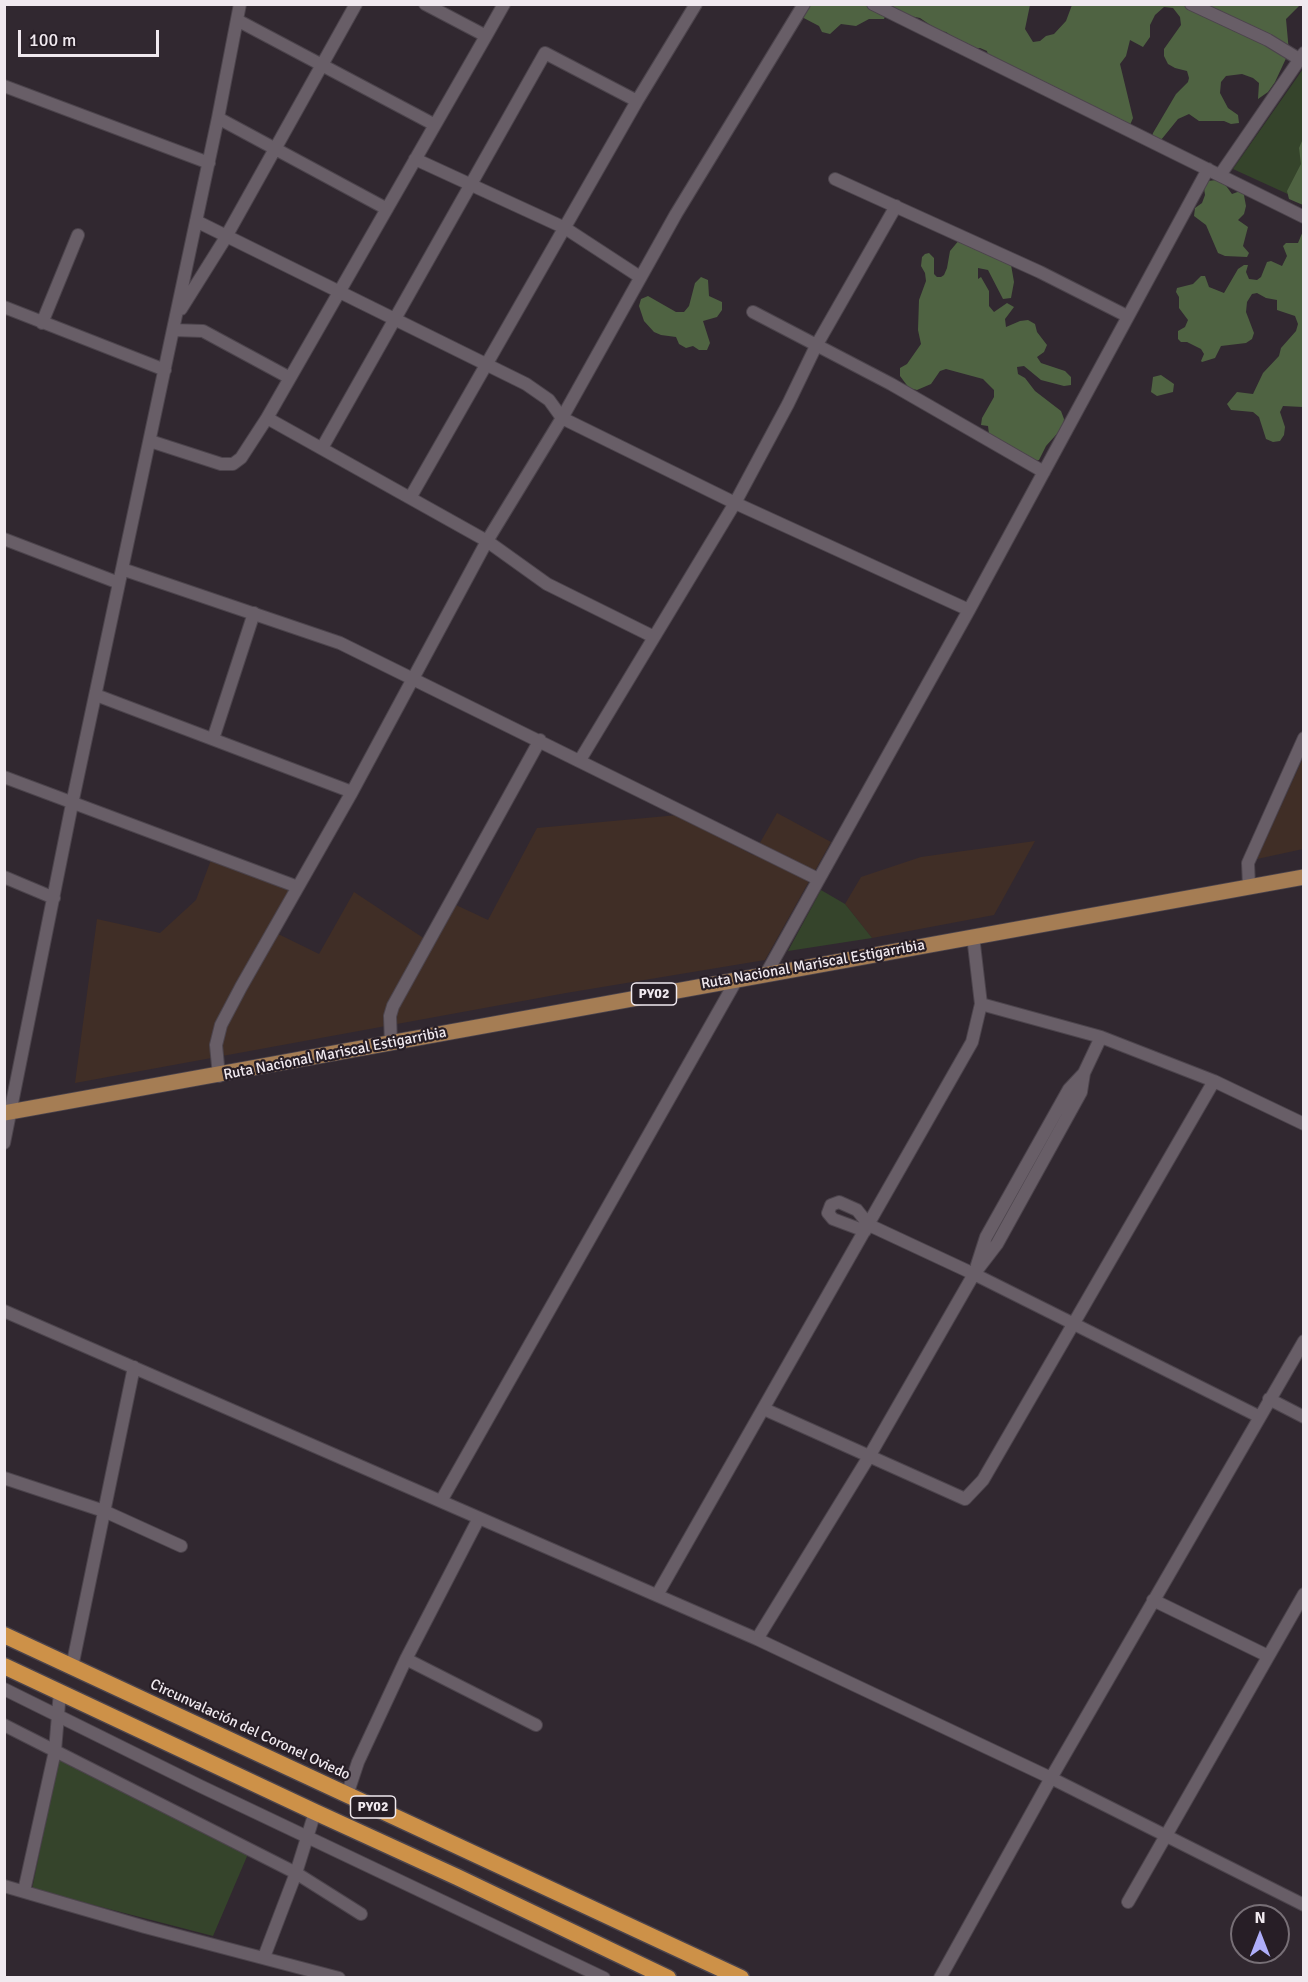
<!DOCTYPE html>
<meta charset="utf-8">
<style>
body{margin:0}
#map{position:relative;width:1308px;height:1982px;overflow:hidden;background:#312830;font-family:Signika,sans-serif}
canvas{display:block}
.frame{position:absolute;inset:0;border:6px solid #f0e9ef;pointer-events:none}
.north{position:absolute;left:1230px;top:1904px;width:60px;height:60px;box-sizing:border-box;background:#271e26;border:2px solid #776f76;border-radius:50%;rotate:0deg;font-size:16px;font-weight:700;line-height:24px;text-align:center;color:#f0e9ef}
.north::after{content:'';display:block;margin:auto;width:21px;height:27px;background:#afaefa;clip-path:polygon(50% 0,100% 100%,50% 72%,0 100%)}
.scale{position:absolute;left:18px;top:30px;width:141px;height:27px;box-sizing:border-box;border:3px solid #f0e9ef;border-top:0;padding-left:8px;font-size:18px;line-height:21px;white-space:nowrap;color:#f0e9ef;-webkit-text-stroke:4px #271e26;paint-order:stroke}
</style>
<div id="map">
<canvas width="1308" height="1982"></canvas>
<div class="frame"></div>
<div class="north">N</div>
<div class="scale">100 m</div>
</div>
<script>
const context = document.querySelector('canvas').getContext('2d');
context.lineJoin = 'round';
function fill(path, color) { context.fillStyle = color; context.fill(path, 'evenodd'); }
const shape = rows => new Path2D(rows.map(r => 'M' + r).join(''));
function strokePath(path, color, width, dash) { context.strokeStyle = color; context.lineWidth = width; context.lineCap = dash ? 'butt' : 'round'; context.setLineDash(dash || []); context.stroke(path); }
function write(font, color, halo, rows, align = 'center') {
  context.font = font + ' Signika,sans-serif'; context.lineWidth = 4.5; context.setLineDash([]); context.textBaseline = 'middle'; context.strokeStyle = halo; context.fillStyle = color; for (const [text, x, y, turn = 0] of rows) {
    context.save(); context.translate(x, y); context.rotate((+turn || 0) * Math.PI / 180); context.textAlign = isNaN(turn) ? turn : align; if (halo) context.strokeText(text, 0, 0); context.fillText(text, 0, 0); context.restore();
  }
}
fill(shape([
 [1303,758,1303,849,1257,859],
 [777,813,831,842,765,960,566,993,75,1083,97,919,160,933,196,900,211,860,292,890,270,930,319,954,354,892,434,945,456,905,488,920,537,828,678,815,753,855],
 [1035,841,994,915,872,938,845,904,861,877,921,857]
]), '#402e26');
fill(shape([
 [1303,69,1303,201,1233,169],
 [821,890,845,904,872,938,788,951],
 [59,1757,248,1854,213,1936,32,1889]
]), '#35442b');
fill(shape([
 [797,4,883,4,887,11,884,19,869,19,856,26,841,24,830,34,822,32,819,26,798,15],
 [891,5,1030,5,1025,29,1033,42,1040,41,1046,36,1054,34,1066,21,1072,5,1300,5,1286,19,1289,52,1275,82,1268,92,1258,99,1259,83,1253,78,1242,74,1226,76,1221,82,1220,93,1228,108,1238,115,1239,123,1231,124,1224,121,1199,121,1189,114,1178,119,1161,140,1152,137,1153,133,1176,94,1188,82,1189,78,1187,71,1175,68,1168,64,1164,56,1164,49,1181,25,1180,17,1173,8,1164,7,1155,15,1150,25,1150,37,1143,47,1130,40,1126,56,1120,64,1133,118,1130,125,1026,81,1017,68,1002,67,989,59,987,51,980,48,972,49,967,43,959,42,946,32,939,31,920,18,905,15],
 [1302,141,1303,141,1303,205,1289,199,1287,191,1301,164,1299,148],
 [1216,180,1224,183,1232,194,1243,190,1246,206,1244,214,1238,220,1248,227,1243,246,1249,253,1247,257,1225,256,1218,253,1206,225,1194,216,1195,208,1202,203,1205,195,1204,188,1208,181],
 [1303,231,1303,407,1283,406,1280,412,1285,427,1284,435,1280,441,1273,442,1266,439,1259,417,1253,412,1231,410,1227,404,1237,392,1253,394,1263,373,1279,356,1281,348,1296,331,1298,324,1295,316,1277,310,1277,300,1266,298,1257,293,1252,294,1247,302,1246,312,1254,333,1252,339,1246,343,1221,346,1215,358,1202,362,1201,361,1204,354,1201,349,1187,342,1181,342,1178,339,1178,331,1185,327,1188,320,1179,308,1179,297,1176,292,1177,288,1193,284,1201,276,1205,276,1209,287,1224,293,1238,269,1244,265,1248,265,1246,272,1249,279,1257,280,1261,277,1267,262,1271,261,1282,266,1287,256,1283,246,1286,243,1298,243],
 [960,239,1010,259,1014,282,1011,298,1003,299,988,270,978,268,978,279,981,277,989,291,989,306,994,312,1007,303,1014,307,1005,319,1006,327,1020,321,1028,320,1035,324,1037,332,1047,345,1044,352,1037,357,1041,363,1065,371,1071,377,1071,385,1064,386,1041,380,1024,366,1017,367,1018,374,1025,378,1035,391,1061,411,1064,419,1063,427,1046,446,1039,460,1032,462,1010,459,997,452,984,440,989,434,988,426,981,425,982,418,994,397,994,390,983,379,946,369,940,371,931,384,917,390,909,388,900,376,900,368,907,364,921,344,918,330,919,300,926,281,925,273,921,266,922,257,925,254,929,253,934,258,934,274,937,277,941,277,944,275,947,268,950,251],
 [701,277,708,280,709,296,722,302,722,310,717,317,703,321,710,343,707,350,699,350,693,346,686,348,679,344,676,337,661,335,654,332,644,321,639,306,641,299,648,296,676,312,684,312,689,306,695,283],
 [1161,375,1174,384,1173,392,1157,396,1151,392,1152,385,1153,377]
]), '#4f6342');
const minor = shape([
 [873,4,1304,217],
 [1191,4,1268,40,1299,59],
 [237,20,435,125],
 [486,36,504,4],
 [4,86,209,163],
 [218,118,387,209],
 [415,159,565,228,640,277],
 [1220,175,1304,53],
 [835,179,1040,272,1127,316],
 [196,221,526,384,549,400,562,418,735,503,969,610],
 [4,307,165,370],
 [181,309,223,242,356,4],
 [753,312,891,384,1044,472],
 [42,323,78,235],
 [173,330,203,331,290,378],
 [267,418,487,541,547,584,654,637],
 [150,441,221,464,233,464,241,458,267,418,486,36,425,4],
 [322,448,545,53,637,101],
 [410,498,637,101,696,4],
 [4,539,119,583],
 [122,569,340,643,818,879],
 [96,695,352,792],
 [213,739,254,613],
 [580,760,735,503,788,404,816,346,896,206],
 [4,777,298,887],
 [4,877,54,898],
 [1249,886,1248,863,1304,738],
 [766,974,969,610,1208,169],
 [981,1004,1101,1037,1214,1081,1304,1124],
 [1101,1037,1084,1073,1081,1092,997,1244,974,1274,870,1455,757,1639,1051,1778,1304,1905],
 [391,1044,390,1016,393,1006,540,740],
 [219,1076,216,1045,221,1025,241,987,352,792,487,541,562,418,676,214,804,4],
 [4,1143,72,804,218,118,240,4],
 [865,1231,833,1219,828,1213,831,1205,839,1202,857,1210,869,1225,974,1274,1260,1417],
 [977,1265,986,1237,1069,1089,1084,1073],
 [4,1311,757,1639],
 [1269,1399,1304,1417],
 [764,1409,965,1499,983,1480,1214,1081],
 [4,1478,104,1511,181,1546],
 [441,1501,737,979],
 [657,1595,972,1042,981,1004,973,936],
 [1153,1600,1268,1656],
 [406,1659,536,1725],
 [72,1667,134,1367],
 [4,1689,200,1786,604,1978],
 [4,1725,296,1873,361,1914],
 [347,1795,358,1762,406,1659,479,1518],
 [4,1886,145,1927,339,1978],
 [24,1891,55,1751,60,1691],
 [1128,1902,1304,1594],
 [264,1957,296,1873,315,1812],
 [940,1978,1051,1778,1304,1341]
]);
const major = shape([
 [4,1113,1304,877]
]);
const highway = shape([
 [4,1635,741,1978],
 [4,1666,315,1812,457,1877,668,1978]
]);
strokePath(minor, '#4c444c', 14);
strokePath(major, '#4c444c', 17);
strokePath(highway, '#4c444c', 19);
strokePath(minor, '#685e67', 12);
strokePath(major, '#a57d54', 15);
strokePath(highway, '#cd9148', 16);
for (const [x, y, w] of [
 [654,994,45],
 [373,1807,45]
]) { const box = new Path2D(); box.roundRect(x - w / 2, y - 11, w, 22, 4.5); context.fillStyle = '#271e26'; context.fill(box); strokePath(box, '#f0e9ef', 1.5); }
write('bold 14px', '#f0e9ef', null, [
 ["PY02",654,994],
 ["PY02",373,1807]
]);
write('15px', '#f0e9ef', '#271e26', [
 ["Ruta Nacional Mariscal Estigarribia",813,965,-10],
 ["Ruta Nacional Mariscal Estigarribia",335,1054,-11],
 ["Circunvalación del Coronel Oviedo",250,1730,25]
]);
</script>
